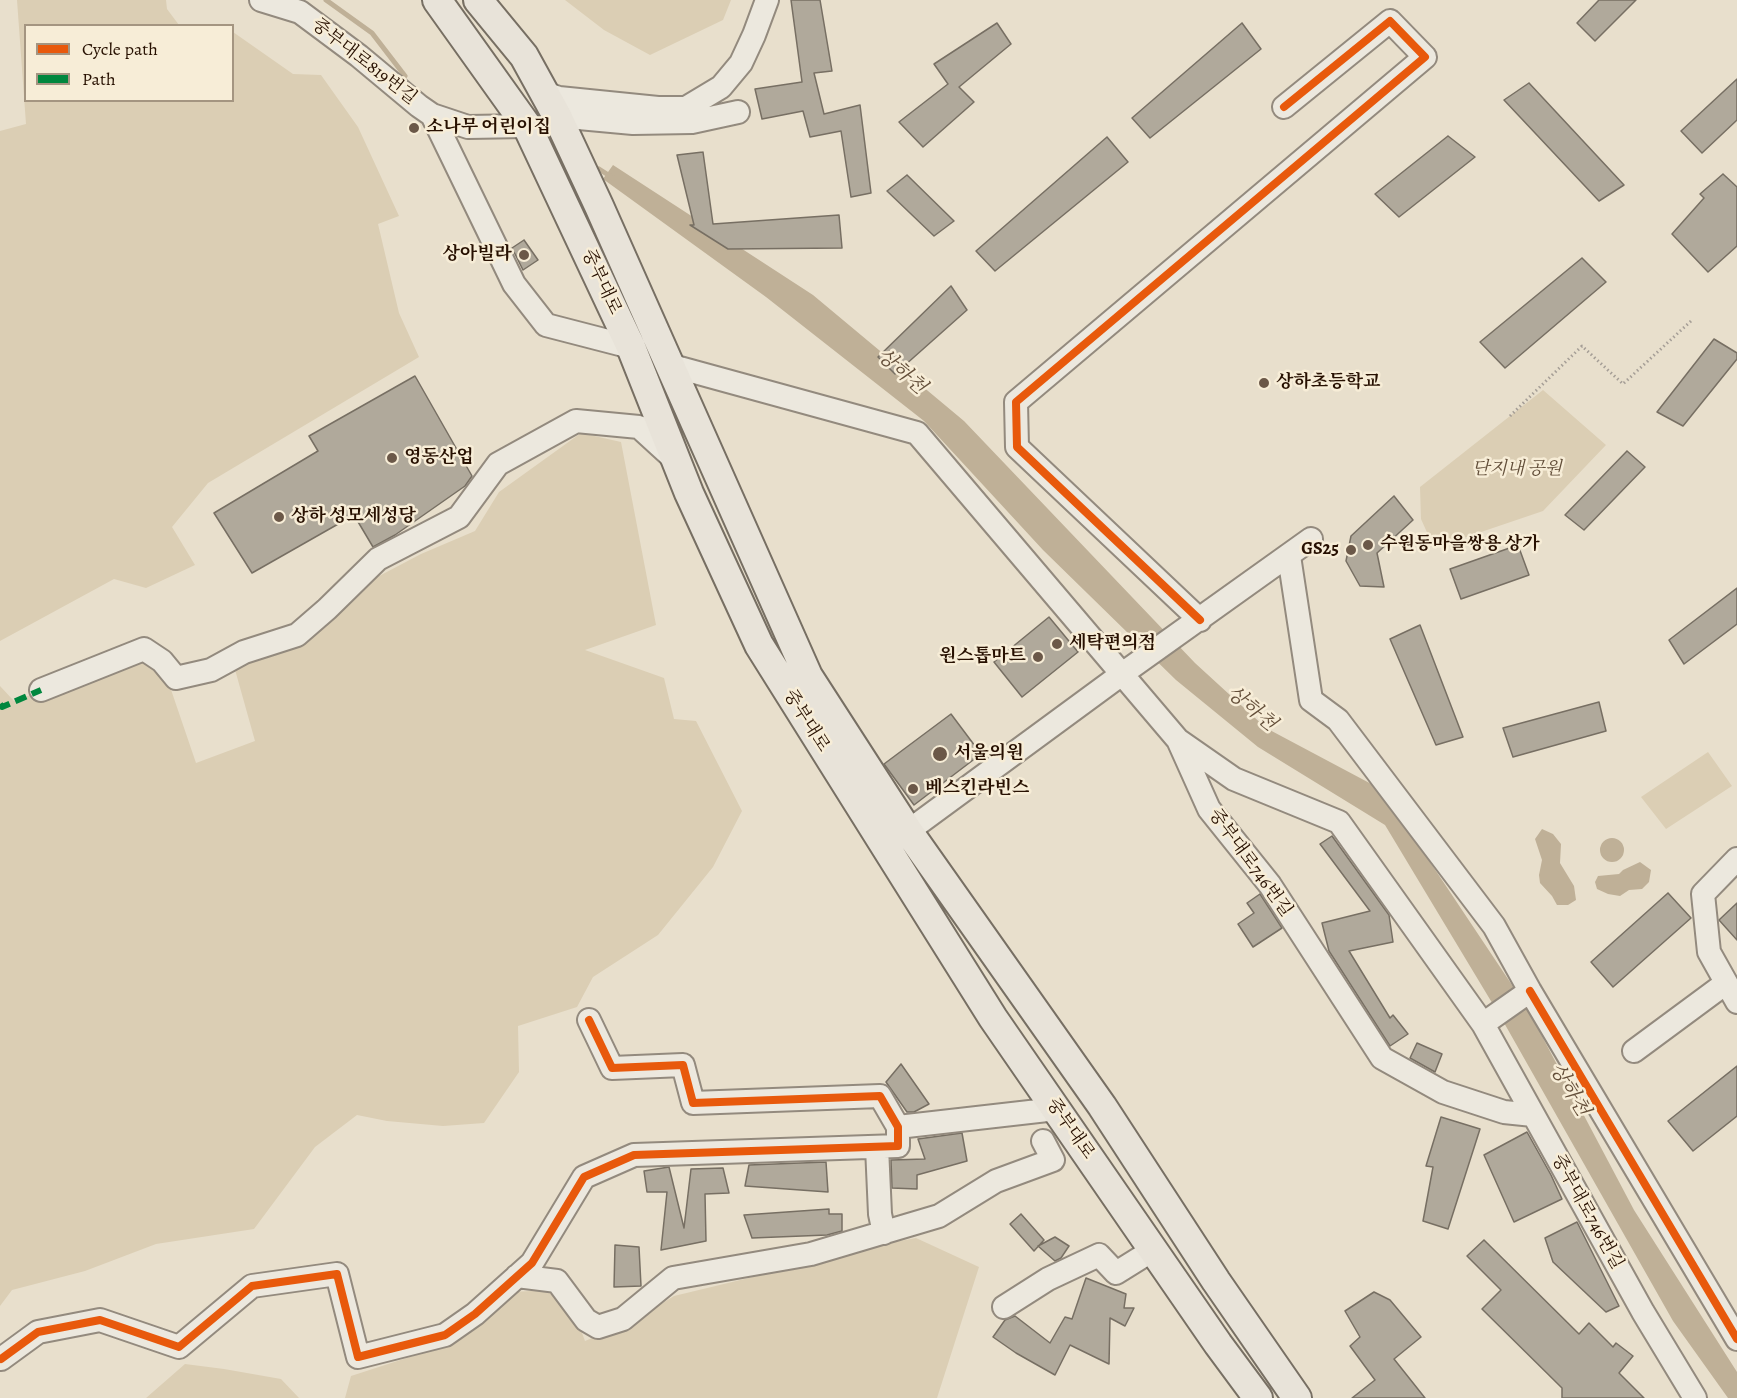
<!DOCTYPE html>
<meta charset="utf-8">
<style>
body{margin:0}
#map{position:relative;width:1737px;height:1398px;overflow:hidden;background:#e8dfcc;font-family:Alegreya,serif}
canvas{display:block}
.legend{position:absolute;left:24px;top:24px;width:210px;height:78px;box-sizing:border-box;background:#f7edd7;border:2px solid #a49581;margin:0;padding:8px 10px;list-style:none;font-size:18px;color:#271001}
.legend li{display:flex;align-items:center;gap:12px;height:30px}
.legend b{width:30px;border:2px solid #a49581}
</style>
<div id="map">
<canvas width="1737" height="1398"></canvas>
<ul class="legend">
<li><b style="height:8px;background:#e8590c"></b>Cycle path</li>
<li><b style="height:8px;background:#00873e"></b>Path</li>
</ul>
</div>
<script>
const context = document.querySelector('canvas').getContext('2d');
context.lineJoin = 'round';
function fill(path, color) { context.fillStyle = color; context.fill(path, 'evenodd'); }
const shape = rows => new Path2D(rows.map(r => 'M' + r).join(''));
function strokePath(path, color, width, dash) { context.strokeStyle = color; context.lineWidth = width; context.lineCap = dash ? 'butt' : 'round'; context.setLineDash(dash || []); context.stroke(path); }
function write(font, color, halo, rows, align = 'center') {
  context.font = font + ' Alegreya,"Noto Serif KR",serif'; context.lineWidth = 5; context.setLineDash([]); context.textBaseline = 'middle'; context.strokeStyle = halo; context.fillStyle = color; for (const [text, x, y, turn = 0] of rows) {
    context.save(); context.translate(x, y); context.rotate((+turn || 0) * Math.PI / 180); context.textAlign = isNaN(turn) ? turn : align; if (halo) context.strokeText(text, 0, 0); context.fillText(text, 0, 0); context.restore();
  }
}
fill(shape([
 [17,0,166,0,167,9,179,25,26,26,26,100,232,100,233,32,293,74,321,75,358,127,399,216,378,224,399,313,419,357,208,483,172,527,195,565,146,588,114,579,0,641,0,131,26,124],
 [565,0,731,0,723,20,650,55,604,30],
 [1543,390,1606,445,1543,511,1434,548,1421,519,1420,487],
 [581,433,621,442,656,625,585,650,664,678,674,719,696,721,742,811,713,867,658,935,593,977,577,1007,518,1026,519,1072,484,1123,443,1126,387,1121,357,1115,315,1147,254,1229,156,1244,85,1271,12,1290,0,1306,0,686,14,701,149,651,166,675,196,763,255,741,234,666,364,584,421,554,475,531,499,492],
 [1708,752,1732,786,1666,829,1641,797],
 [916,1238,979,1267,937,1398,345,1398,351,1376,453,1343,511,1292,551,1290,579,1325,585,1341,633,1321,674,1296,757,1276,831,1261,878,1245],
 [185,1364,224,1369,281,1379,299,1398,146,1398]
]), '#dbceb4');
fill(shape([
 [613,165,813,295,964,421,1195,663,1266,728,1377,787,1398,814,1526,1006,1634,1210,1737,1372,1737,1398,1728,1398,1673,1321,1503,1021,1385,825,1258,747,1176,680,1043,550,924,421,766,297,603,179],
 [1542,829,1553,834,1561,844,1560,863,1574,886,1576,900,1568,905,1557,905,1552,896,1540,883,1539,875,1542,860,1535,839],
 '1600 850a12 12 0 1 1 24 0a12 12 0 1 1-24 0Z',
 [1640,862,1651,870,1649,882,1642,889,1629,890,1620,896,1608,894,1597,889,1595,882,1598,876,1619,874,1623,870]
]), '#bfb097');
strokePath(shape([
 [326,0,372,33,405,76],
 [599,169,613,178]
]), '#bfb097', 5);
const building = shape([
 [791,0,820,0,832,71,814,73,824,114,860,105,871,193,851,197,841,131,810,137,803,111,762,119,755,89,802,82,791,0],
 [1599,0,1636,0,1595,41,1577,23,1599,0],
 [997,23,1011,44,959,87,974,102,923,147,899,122,948,84,934,64,997,23],
 [1242,23,1261,49,1150,138,1132,118,1242,23],
 [1737,79,1737,120,1702,153,1681,131,1737,79],
 [1529,83,1624,185,1599,201,1504,100,1529,83],
 [1448,136,1475,157,1399,217,1375,194,1448,136],
 [1107,137,1128,162,995,271,976,251,1107,137],
 [703,152,713,224,839,215,842,248,728,249,690,225,694,225,677,155,703,152],
 [1723,174,1737,187,1737,246,1708,272,1672,234,1704,198,1700,194,1723,174],
 [907,175,954,221,934,236,887,191,907,175],
 [524,240,538,260,523,270,512,248,524,240],
 [1582,258,1606,282,1505,368,1480,342,1582,258],
 [951,286,967,310,895,374,878,357,951,286],
 [1714,339,1737,353,1737,359,1683,426,1657,412,1714,339],
 [415,376,472,476,465,486,395,535,373,547,354,515,252,573,214,513,318,451,309,436,415,376],
 [1627,451,1645,467,1584,530,1565,515,1627,451],
 [1394,496,1413,520,1377,553,1384,587,1360,586,1346,561,1351,536,1394,496],
 [1518,545,1529,575,1461,599,1450,569,1518,545],
 [1737,588,1737,624,1684,664,1669,640,1737,588],
 [1049,617,1078,652,1022,697,994,662,1049,617],
 [1420,625,1463,737,1436,745,1390,639,1420,625],
 [1599,702,1606,731,1513,757,1503,728,1599,702],
 [951,714,981,754,914,805,884,764,951,714],
 [1332,836,1389,915,1393,942,1349,951,1390,1018,1393,1015,1408,1034,1390,1046,1329,951,1322,923,1370,911,1320,844,1332,836],
 [1668,893,1691,918,1613,987,1591,962,1668,893],
 [1260,894,1282,928,1253,947,1238,924,1254,913,1247,903,1260,894],
 [1737,903,1737,940,1719,920,1737,903],
 [1417,1043,1442,1054,1435,1072,1410,1058,1417,1043],
 [901,1064,929,1104,914,1112,907,1112,886,1082,901,1064],
 [1737,1066,1737,1116,1693,1151,1668,1121,1737,1066],
 [1441,1117,1480,1129,1448,1229,1423,1221,1433,1167,1426,1166,1441,1117],
 [1527,1132,1551,1175,1562,1199,1514,1222,1484,1155,1527,1132],
 [962,1133,967,1161,917,1175,917,1189,892,1188,891,1160,925,1159,918,1139,962,1133],
 [826,1162,828,1192,745,1186,749,1165,826,1162],
 [669,1167,684,1228,691,1169,723,1168,729,1193,705,1194,706,1241,661,1250,667,1192,647,1192,644,1171,669,1167],
 [829,1209,829,1214,842,1214,842,1231,827,1235,752,1238,744,1215,829,1209],
 [1021,1214,1044,1240,1034,1251,1010,1224,1021,1214],
 [1577,1222,1619,1306,1606,1312,1553,1262,1545,1238,1577,1222],
 [1055,1237,1069,1246,1061,1258,1055,1261,1038,1246,1055,1237],
 [1484,1240,1579,1334,1589,1323,1613,1347,1616,1343,1633,1356,1619,1373,1644,1398,1562,1398,1562,1388,1482,1309,1501,1290,1467,1256,1484,1240],
 [615,1245,639,1247,641,1286,614,1287,615,1245],
 [1086,1278,1126,1294,1124,1308,1134,1308,1125,1326,1110,1318,1109,1364,1070,1345,1055,1375,1016,1353,993,1337,1005,1320,1015,1316,1050,1343,1065,1317,1072,1319,1086,1278],
 [1374,1292,1390,1300,1421,1337,1394,1359,1425,1398,1352,1398,1375,1380,1350,1346,1360,1337,1345,1311,1374,1292]
]);
fill(building, '#b0a99b');
strokePath(building, '#776f63', 1.5);
const minor = shape([
 [261,0,300,12,359,56,419,106,432,115,468,127,527,126],
 [544,93,559,98,658,108,686,108,721,87,741,63,754,35,767,0],
 [432,115,514,284,546,325,631,347],
 [557,116,633,123,692,122,738,112],
 [669,365,917,433,1178,740,1209,809,1270,885,1382,1058,1443,1092,1504,1112,1533,1115],
 [1289,556,1311,700,1338,720,1494,926,1530,991,1737,1339],
 [1200,620,1017,447,1016,402,1425,57,1390,21,1284,107],
 [41,690,144,649,162,661,176,678,211,670,244,652,297,635,327,609,378,559,459,517,498,464,576,421,639,427,674,459],
 [1178,740,1234,779,1339,822,1483,1024,1643,1312,1695,1398],
 [896,840,1122,674,1311,539],
 [1737,859,1703,894,1709,952,1737,1002],
 [1483,1024,1530,991],
 [1634,1051,1726,983],
 [898,1127,1056,1109],
 [877,1147,880,1214,884,1233],
 [517,1276,557,1281,586,1320,598,1327,623,1319,673,1278,811,1254,939,1216,996,1181,1053,1160,1043,1141],
 [1004,1307,1048,1279,1099,1255,1116,1273,1153,1250],
 [1,1359,38,1332,100,1320,179,1347,252,1286,337,1274,358,1357,445,1335,475,1314,532,1263,584,1177,634,1155,898,1146,898,1127,880,1096,693,1103,683,1065,612,1068,589,1020]
]);
const major = shape([
 [437,0,527,126,631,347,689,493,759,645,993,1018,1218,1344,1258,1398],
 [478,0,524,56,557,116,599,206,808,676,908,831,1102,1106,1216,1281,1297,1398]
]);
strokePath(minor, '#938a7e', 26);
strokePath(major, '#776f63', 32);
strokePath(shape([
 [1510,416,1582,346,1623,384,1691,321]
]), '#a59e96', 3, [1.5, 3]);
strokePath(minor, '#ece8de', 22);
strokePath(major, '#e8e3d9', 28);
strokePath(shape([
 [0,704,2,707,41,690]
]), '#00873e', 6, [12, 6]);
strokePath(shape([
 [1200,620,1017,447,1016,402,1425,57,1390,21,1284,107],
 [1530,991,1737,1339],
 [1,1359,38,1332,100,1320,179,1347,252,1286,337,1274,358,1357,445,1335,475,1314,532,1263,584,1177,634,1155,898,1146,898,1127,880,1096,693,1103,683,1065,612,1068,589,1020]
]), '#e8590c', 8);
for (const [x, y, r, color] of [
 [414,128,6,"#6b5848"],
 [524,255,6,"#6b5848"],
 [1264,383,6,"#6b5848"],
 [392,458,6,"#6b5848"],
 [279,517,6,"#6b5848"],
 [1368,545,6,"#6b5848"],
 [1351,550,6,"#6b5848"],
 [1057,644,6,"#6b5848"],
 [1038,657,6,"#6b5848"],
 [940,754,8,"#6b5848"],
 [913,789,6,"#6b5848"]
]) { const dot = new Path2D(); dot.arc(x, y, r, 0, 2 * Math.PI); context.fillStyle = color; context.fill(dot); strokePath(dot, '#f7edd7', 2); }
write('18px', '#271001', '#f7edd7', [
 ["중부대로819번길",364,62,38],
 ["중부대로",601,282,65],
 ["중부대로",806,721,58],
 ["중부대로746번길",1250,863,54],
 ["중부대로",1070,1129,55],
 ["중부대로746번길",1587,1212,61]
]);
write('bold 18px', '#271001', '#f7edd7', [
 ["소나무 어린이집",426,128],
 ["상아빌라",512,255,"right"],
 ["상하초등학교",1276,383],
 ["영동산업",404,458],
 ["상하 성모세성당",291,517],
 ["수원동마을쌍용 상가",1380,545],
 ["GS25",1339,550,"right"],
 ["세탁편의점",1069,644],
 ["원스톱마트",1026,657,"right"],
 ["서울의원",954,754],
 ["베스킨라빈스",925,789]
], 'left');
write('italic 18px', '#624e39', '#f7edd7', [
 ["단지내 공원",1517,470]
]);
write('italic 20px', '#644f3a', '#f7edd7', [
 ["상하천",901,372,41],
 ["상하천",1251,709,40],
 ["상하천",1569,1090,59]
]);
</script>
